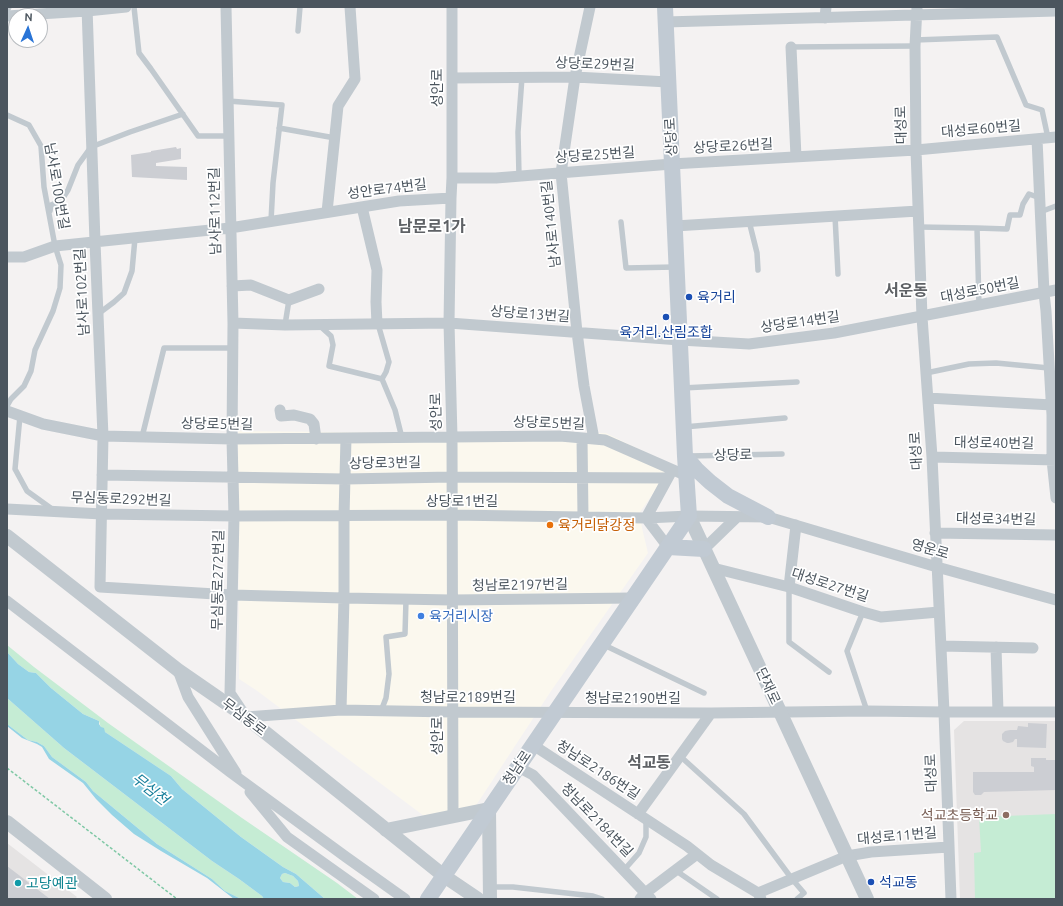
<!DOCTYPE html>
<meta charset="utf-8">
<style>
body{margin:0}
#map{position:relative;width:1063px;height:906px;overflow:hidden;background:#f4f2f2;font-family:Ubuntu,sans-serif}
canvas{display:block}
.frame{position:absolute;inset:0;border:8px solid #4b555e;pointer-events:none}
.north{position:absolute;left:8px;top:8px;width:40px;height:40px;box-sizing:border-box;background:#fff;border:1px solid #b7bbbf;border-radius:50%;rotate:3deg;font-size:11px;font-weight:700;line-height:16px;text-align:center;color:#4b555e}
.north::after{content:'';display:block;margin:auto;width:14px;height:18px;background:#2974d6;clip-path:polygon(50% 0,100% 100%,50% 72%,0 100%)}
</style>
<div id="map">
<canvas width="1063" height="906"></canvas>
<div class="frame"></div>
<div class="north">N</div>
</div>
<script>
const context = document.querySelector('canvas').getContext('2d');
context.lineJoin = 'round';
function fill(path, color) { context.fillStyle = color; context.fill(path, 'evenodd'); }
const shape = rows => new Path2D(rows.map(r => 'M' + r).join(''));
function strokePath(path, color, width, dash) { context.strokeStyle = color; context.lineWidth = width; context.lineCap = dash ? 'butt' : 'round'; context.setLineDash(dash || []); context.stroke(path); }
function write(font, color, halo, rows, align = 'center') {
  context.font = font + ' Ubuntu,"Noto Sans KR",sans-serif'; context.lineWidth = 3.5; context.setLineDash([]); context.textBaseline = 'middle'; context.strokeStyle = halo; context.fillStyle = color; for (const [text, x, y, turn = 0] of rows) {
    context.save(); context.translate(x, y); context.rotate((+turn || 0) * Math.PI / 180); context.textAlign = isNaN(turn) ? turn : align; if (halo) context.strokeText(text, 0, 0); context.fillText(text, 0, 0); context.restore();
  }
}
fill(shape([
 [238,431,438,433,606,433,663,461,666,475,640,512,642,528,648,553,551,691,475,807,424,816,256,690,239,679]
]), '#fbf8ee');
fill(shape([
 [964,721,1056,721,1056,899,960,899,954,730],
 [7,843,77,897,75,899,7,899]
]), '#e5e3e3');
fill(shape([
 [7,645,34,667,108,723,242,818,337,883,358,899,325,899,296,874,283,867,241,837,182,789,171,776,105,732,101,728,99,721,83,714,51,688,36,673,29,672,18,664,7,652],
 [7,698,64,748,212,861,239,879,262,896,264,899,241,899,225,891,212,879,157,844,93,791,86,782,52,757,44,746,37,742,28,740,7,724],
 [1056,814,1056,899,975,899,974,853,981,852,979,817],
 [285,873,293,876,298,881,299,886,295,887,290,883,283,882,280,878,282,874]
]), '#c5ecd4');
fill(shape([
 [7,652,18,664,29,672,36,673,51,688,83,714,99,721,99,724,101,727,104,728,105,732,171,776,182,789,241,837,283,867,296,874,325,899,264,899,262,896,239,879,212,861,64,748,7,698],
 [285,873,293,876,298,881,299,886,295,887,290,883,283,882,280,878,282,874],
 [7,724,28,740,37,742,44,746,52,757,86,782,93,791,157,844,212,879,225,891,241,899,234,899,207,878,161,851,134,834,112,815,96,799,83,783,49,759,42,747,37,744,22,738,7,726]
]), '#96d4e5');
fill(shape([
 [176,147,177,149,181,148,181,159,156,163,156,166,187,167,187,180,132,177,131,155,151,152,151,151],
 [1028,723,1047,724,1046,748,1017,747,1017,739,1015,739,1013,742,1009,743,1007,743,1003,741,1002,739,1002,734,1005,731,1010,730,1017,730,1018,726,1028,727],
 [1031,758,1046,758,1046,760,1056,760,1056,790,984,792,981,795,975,795,973,792,973,772,1034,772,1034,767,1031,766],
 [7,866,50,899,7,899]
]), '#ccced3');
strokePath(shape([
 [7,768,177,899]
]), '#7fc8a5', 1.5, [3, 2]);
strokePath(shape([
 [134,7,139,53,151,69,198,136,228,136],
 [7,11,9,7],
 [298,31,300,7],
 [915,40,997,37,1026,105,1042,110,1048,138],
 [791,47,915,46],
 [228,101,282,105,273,183,271,221],
 [7,115,29,125,41,146,44,187,55,246,61,265,60,288,53,311,35,350,31,371,24,386,11,399,7,406],
 [279,128,335,138],
 [519,176,518,132,522,77],
 [50,211,51,205,61,201,68,190,78,165,91,147,130,132,183,114],
 [1040,212,1056,206],
 [835,216,838,274],
 [749,221,757,253,758,270],
 [621,222,626,268,675,267],
 [919,227,977,228,979,305],
 [977,228,1007,229,1010,215,1020,215,1023,204,1029,194,1040,198],
 [98,314,114,302,124,293,132,271,135,238],
 [285,325,289,300],
 [320,326,331,336,333,345,329,366,382,379,386,372,389,362,378,324],
 [926,373,969,364,996,363,1049,368],
 [382,379,395,410,402,438],
 [683,388,797,382],
 [20,416,15,469,27,491,52,509],
 [684,427,785,418],
 [142,437,164,348,233,348],
 [690,456,782,454],
 [789,587,789,642,829,672],
 [863,612,847,651,867,711],
 [602,644,704,693],
 [381,711,386,698,389,674,386,637,405,634,406,600],
 [680,756,744,814,792,879,804,893,797,899],
 [624,870,639,853,646,837,646,820],
 [675,870,717,899],
 [490,887,513,887,593,896,602,899]
]), '#c1c9cf', 5.5);
strokePath(shape([
 [87,7,95,242,103,436,100,587],
 [226,7,233,323,232,439,234,516,230,693,246,717,341,710,452,712,711,713,867,711,944,712,1056,712],
 [452,7,452,178,451,198,449,323,452,437,453,816],
 [590,7,575,77,561,173,577,332,584,386,594,439],
 [917,7,915,46,916,150,922,317,932,457,944,712,951,899],
 [7,16,87,11,126,7],
 [825,18,826,7],
 [665,22,1056,11],
 [791,47,796,157],
 [452,78,575,77,668,82],
 [1037,139,1044,293,1046,311,1052,415,1052,460,1056,498],
 [452,178,496,178,672,164,916,150,1056,137],
 [362,207,377,270,376,302,377,324],
 [327,212,338,106,355,79,350,7],
 [675,226,918,211],
 [7,257,24,257,55,246,230,228,399,201,451,198],
 [232,286,251,285,289,300,319,289],
 [233,323,285,325,449,323,680,340,749,344,834,333,1056,290],
 [928,398,1052,405],
 [280,410,281,416,294,415,310,419,314,424,316,439],
 [7,411,43,424,103,436,232,439,560,436,594,439,605,440,687,476],
 [582,438,583,517],
 [932,457,1056,460],
 [102,475,345,479,452,477,668,478],
 [7,509,102,514,234,516,452,515,646,518,689,516,768,517,937,567,1056,600],
 [935,533,1056,535],
 [668,547,646,518,670,474],
 [704,549,737,517],
 [713,568,789,587,863,612,881,617,939,612],
 [100,587,232,595,344,598,452,600,633,598],
 [789,587,796,525],
 [7,601,230,772,346,857,405,899],
 [941,646,1033,648],
 [996,647,998,712],
 [178,670,188,697,236,773],
 [341,710,344,598,344,516,346,438],
 [533,745,687,846,711,865,758,893,761,899],
 [518,767,533,775,651,899],
 [250,792,287,837,374,899],
 [638,814,711,713],
 [758,893,847,856,871,852,949,847],
 [640,899,644,894,697,854]
]), '#c1c9cf', 11);
strokePath(shape([
 [689,516,867,899],
 [7,536,178,670,246,717,444,876,478,899],
 [7,822,105,899],
 [386,830,489,809,490,899]
]), '#c1c9cf', 14);
strokePath(shape([
 [685,456,696,469,710,482,728,496,768,517],
 [668,547,704,549],
 [428,899,689,516,685,456,665,7]
]), '#c1cad3', 16);
for (const [x, y, r, color] of [
 [689,297,4,"#1a4fb4"],
 [666,317,4,"#1a4fb4"],
 [550,525,4,"#e8710a"],
 [421,616,4,"#3f7fe0"],
 [1006,815,4,"#8d6e63"],
 [871,882,4,"#1a4fb4"],
 [18,883,4,"#0f9aa8"]
]) { const dot = new Path2D(); dot.arc(x, y, r, 0, 2 * Math.PI); context.fillStyle = color; context.fill(dot); strokePath(dot, '#fff', 1.5); }
write('14px', '#4b555e', '#fff', [
 ["상당로29번길",595,64,2],
 ["성안로",437,88,-90],
 ["대성로",901,125,-91],
 ["대성로60번길",981,129,-5],
 ["상당로",671,137,-93],
 ["상당로26번길",733,146,-3],
 ["상당로25번길",595,155,-4],
 ["남사로100번길",57,186,80],
 ["성안로74번길",387,189,-7],
 ["남사로112번길",215,211,-91],
 ["남사로140번길",551,224,-96],
 ["대성로50번길",980,290,-11],
 ["남사로102번길",82,292,-93],
 ["상당로13번길",530,314,4],
 ["상당로14번길",800,322,-8],
 ["성안로",436,412,-91],
 ["상당로5번길",549,423,2],
 ["상당로5번길",217,424,1],
 ["대성로40번길",994,443,1],
 ["대성로",916,451,-93],
 ["상당로",733,455,-1],
 ["상당로3번길",385,463,-1],
 ["무심동로292번길",121,499,2],
 ["상당로1번길",462,501],
 ["대성로34번길",996,519,1],
 ["영운로",930,549,16],
 ["무심동로272번길",218,580,-89],
 ["청남로2197번길",520,585,-1],
 ["대성로27번길",830,585,18],
 ["단재로",768,686,65],
 ["청남로2189번길",468,697],
 ["청남로2190번길",633,698],
 ["무심동로",244,717,37],
 ["성안로",437,736,-90],
 ["청남로",517,768,-56],
 ["청남로2186번길",598,770,33],
 ["대성로",931,773,-92],
 ["청남로2184번길",597,820,46],
 ["대성로11번길",897,836,-5]
]);
write('14px', '#164399', '#fff', [
 ["육거리",697,297],
 ["육거리.산림조합",666,332,"center"],
 ["석교동",879,882]
], 'left');
write('14px', '#c56008', '#fff', [
 ["육거리닭강정",558,525]
], 'left');
write('14px', '#366cbe', '#fff', [
 ["육거리시장",429,616]
], 'left');
write('14px', '#785e54', '#fff', [
 ["석교초등학교",998,815]
], 'right');
write('14px', '#0d838f', '#fff', [
 ["고당예관",26,883]
], 'left');
write('italic 15px', '#197f9b', '#fff', [
 ["무심천",150,789,38]
]);
write('bold 16px', '#5f6266', '#fff', [
 ["남문로1가",432,227],
 ["서운동",906,291],
 ["석교동",649,763]
]);
</script>
